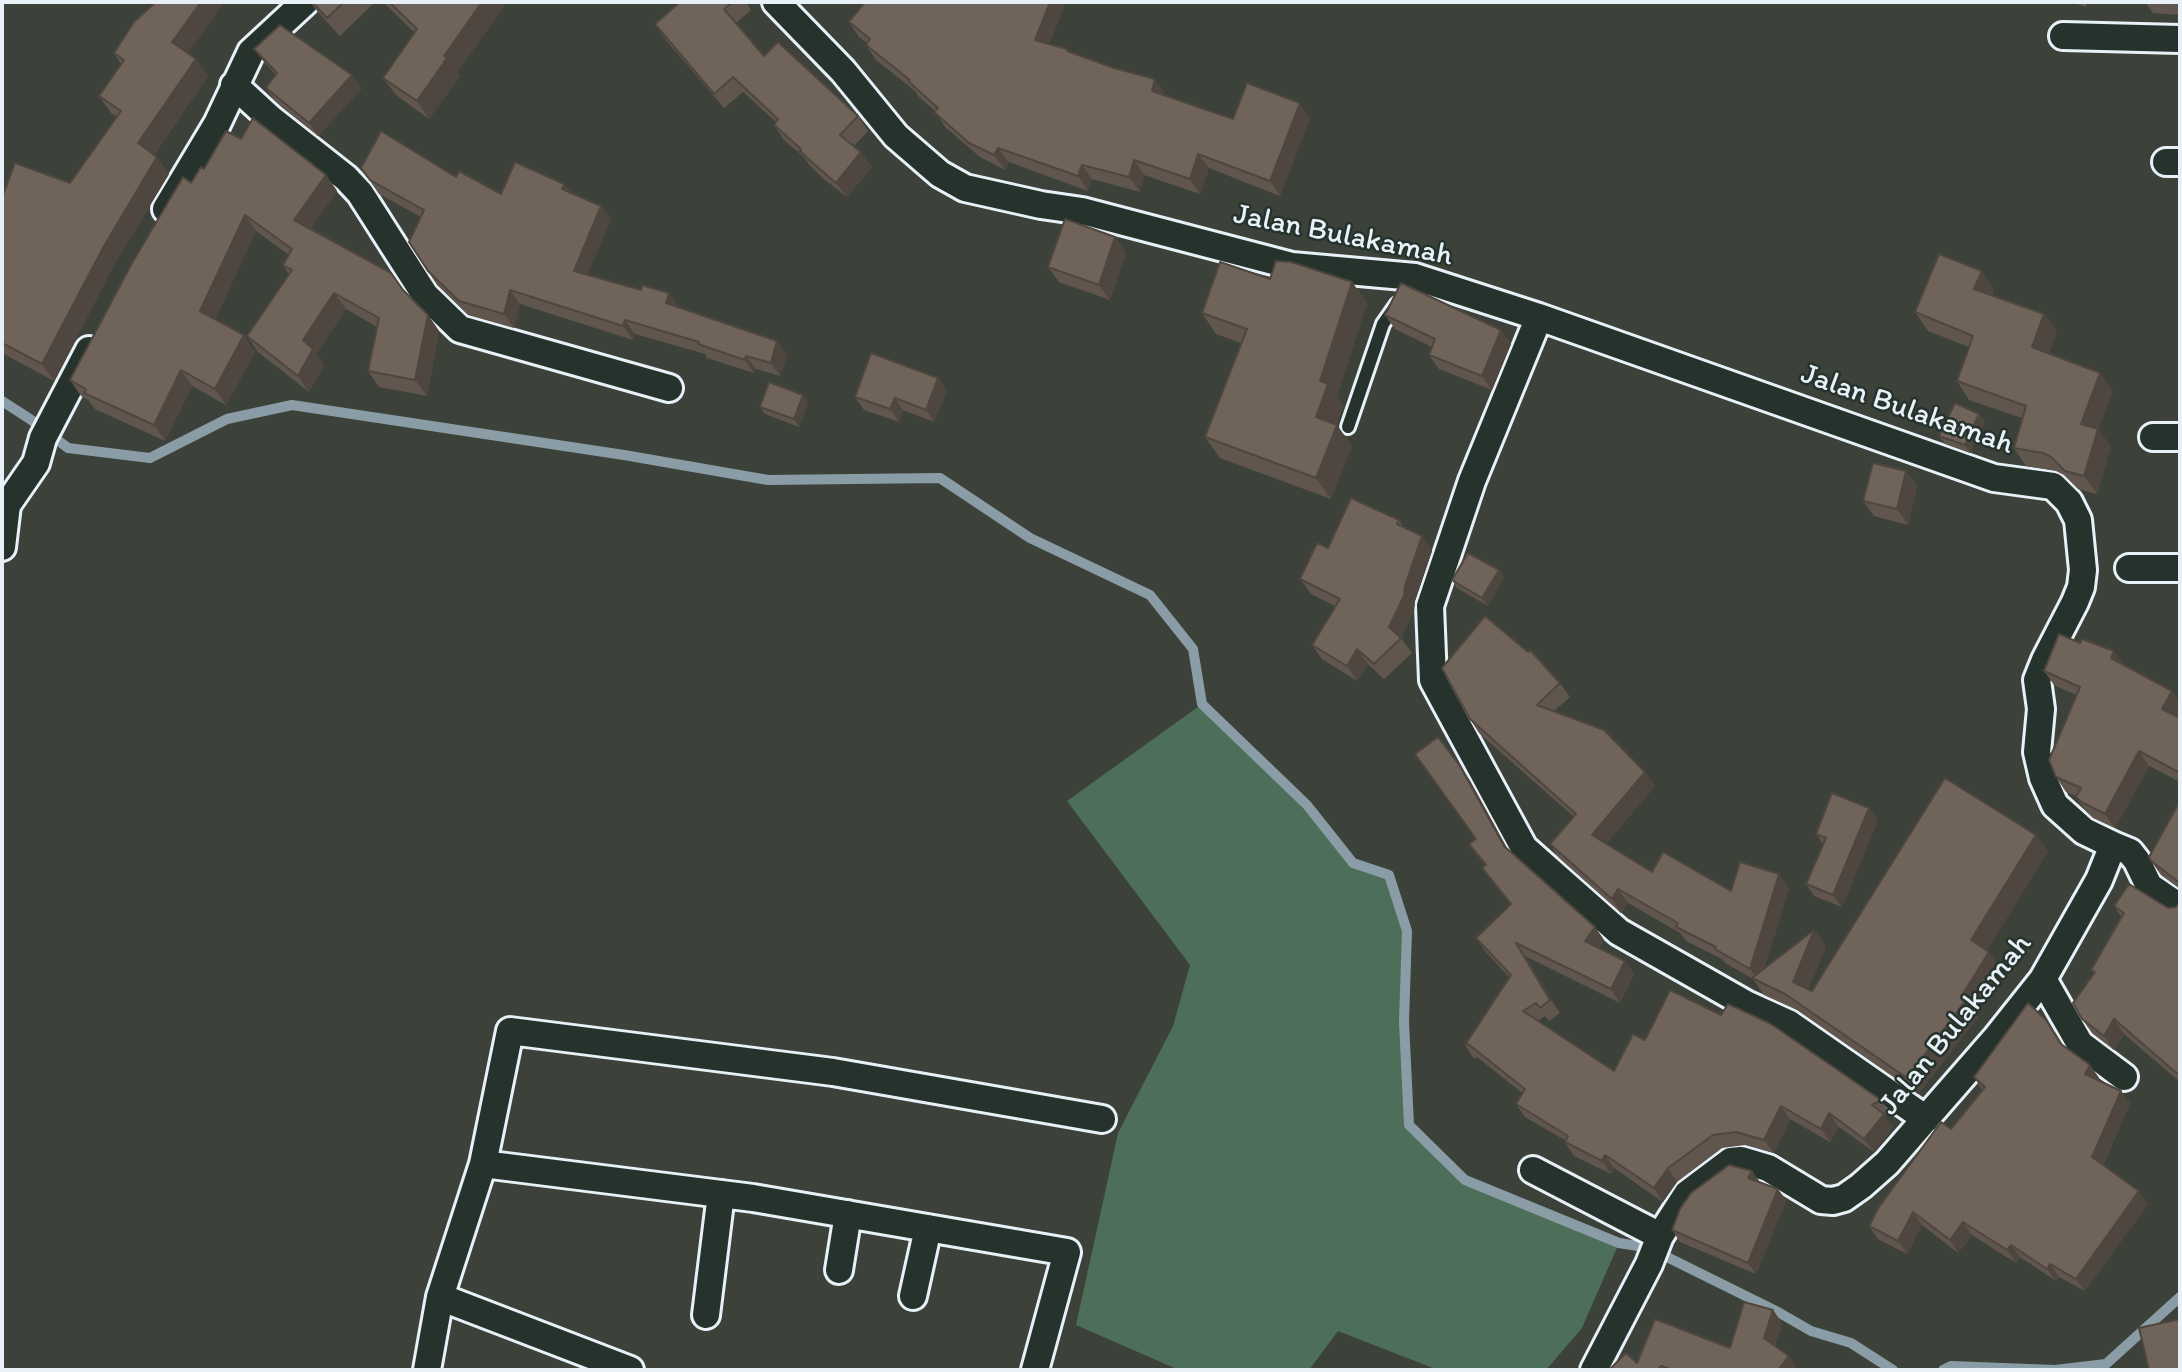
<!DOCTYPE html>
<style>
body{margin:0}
#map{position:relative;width:2182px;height:1372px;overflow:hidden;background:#3c423a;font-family:Itim,sans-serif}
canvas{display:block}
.frame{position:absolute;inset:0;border:4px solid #e8f1f8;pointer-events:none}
</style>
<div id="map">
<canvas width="2182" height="1372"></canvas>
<div class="frame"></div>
</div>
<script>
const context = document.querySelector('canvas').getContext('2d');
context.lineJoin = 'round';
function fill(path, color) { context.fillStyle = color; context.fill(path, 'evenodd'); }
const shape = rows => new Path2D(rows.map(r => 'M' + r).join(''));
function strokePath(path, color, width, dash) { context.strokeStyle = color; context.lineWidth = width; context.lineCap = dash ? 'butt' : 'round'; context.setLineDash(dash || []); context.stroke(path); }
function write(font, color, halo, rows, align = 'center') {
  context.font = font + ' Itim,sans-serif'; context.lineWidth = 5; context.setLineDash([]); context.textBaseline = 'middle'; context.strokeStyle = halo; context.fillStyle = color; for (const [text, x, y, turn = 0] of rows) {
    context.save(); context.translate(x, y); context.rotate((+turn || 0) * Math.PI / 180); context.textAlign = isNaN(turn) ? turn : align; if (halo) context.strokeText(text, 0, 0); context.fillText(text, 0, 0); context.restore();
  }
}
fill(shape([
 [1202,704,1307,805,1353,863,1389,875,1407,931,1404,1022,1409,1125,1465,1180,1619,1243,1582,1328,1546,1370,1438,1370,1338,1331,1309,1370,1179,1370,1076,1325,1118,1133,1173,1026,1190,965,1067,801]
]), '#4d6e58');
strokePath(shape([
 [2,401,30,419,68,448,150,458,227,419,292,405,624,455,768,480,940,478,1030,538,1150,595,1193,649,1202,704,1307,805,1353,863,1389,875,1407,931,1404,1022,1409,1125,1465,1180,1619,1243,1638,1246],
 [1667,1257,1778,1312,1811,1331,1851,1343,1893,1370],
 [1943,1370,1951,1366,2055,1370,2106,1364,2180,1297]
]), '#8a9da6', 10);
const lane = shape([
 [1348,427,1383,324,1397,304]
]);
const street = shape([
 [776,2,843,71,896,136,940,174,965,188,1041,205,1082,211,1292,266,1415,277,1539,317,1994,478,2053,486,2069,502,2078,520,2083,570,2081,587,2075,602,2045,660,2037,680,2041,709,2037,752,2043,778,2055,805,2084,831,2113,845,2099,880,2043,979,1996,1038,1887,1163,1861,1186,1844,1198,1833,1201,1821,1200,1768,1168,1741,1160,1731,1161,1687,1194,1660,1236,1649,1264,1594,1370],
 [2063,36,2180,39],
 [234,85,271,119,346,178,360,193,425,295,460,329,669,388],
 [2166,162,2180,162],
 [166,209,217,124,251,52,305,2],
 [1539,317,1472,481,1430,606,1433,680,1524,848,1619,932,1746,1004,1788,1023,1926,1119],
 [2153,437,2180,437],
 [2,547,7,505,36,463,43,438,89,350],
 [2129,568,2180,568],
 [2113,845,2130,852,2137,861,2149,886,2180,907],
 [2043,979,2080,1044,2124,1077],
 [483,1164,753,1198,1067,1252,1035,1370],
 [1533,1170,1660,1236],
 [839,1270,848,1214],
 [913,1296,928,1228],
 [440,1297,630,1370],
 [706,1315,721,1194],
 [427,1370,440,1297,483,1164,510,1031,833,1072,1102,1119]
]);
strokePath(lane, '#e8f1f8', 18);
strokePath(street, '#e8f1f8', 32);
strokePath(lane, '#26332d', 12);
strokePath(street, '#26332d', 26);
fill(shape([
 [156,2,224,2,188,53,196,59,208,76,154,155,157,157,169,174,115,263,54,381,2,353,2,198,70,183,117,117,111,113,99,96,121,64,114,53],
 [310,2,375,2,340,36,317,11],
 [383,2,507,2,457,72,460,76,429,119,396,95,383,78,415,33],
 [680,2,746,2,751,10,736,23,764,56,858,116,868,131,854,146,872,167,847,197,825,180,810,166,804,157,784,140,774,125,776,122,743,92,724,108,665,39,655,24],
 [865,2,1066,2,1049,44,1165,93,1165,96,1233,119,1310,118,1280,196,1209,168,1200,194,1144,175,1140,192,1092,179,1088,191,1009,162,1005,170,980,157,945,127,935,111,919,97,915,91,876,60,866,45,867,43,859,37,849,22],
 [2071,2,2088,2,2086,7],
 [2145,2,2180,2,2180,15,2153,13],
 [254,49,362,88,318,136,275,101,266,88,276,75,264,62],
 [241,139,326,175,337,191,310,229,404,292,428,315,439,331,427,396,379,387,368,371,377,327,346,309,316,354,324,365,309,392,258,352,247,336,289,274,283,265,289,255,256,231,215,319,255,352,226,405,192,386,165,441,95,409,88,400,81,396,70,380,191,183,204,169],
 [361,168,456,177,501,194,564,184,571,193,611,219,587,275,679,307,787,355,780,376,756,369,754,373,707,358,705,354,635,334,633,340,520,304,514,328,468,315,437,285,428,271,421,217,379,194],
 [1126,252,1110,300,1059,282,1048,267],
 [1270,279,1352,282,1367,303,1337,396,1343,405,1336,425,1352,446,1331,499,1220,458,1205,437,1241,343,1216,334,1202,313],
 [1994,289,1992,295,2044,314,2057,332,2049,354,2100,373,2113,391,2098,429,2111,447,2097,494,2078,489,2064,475,2056,471,2026,466,2014,448,2022,418,1969,400,1957,381,1969,347,1928,331,1915,312],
 [1385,315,1501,330,1511,344,1492,390,1439,369,1429,355,1432,347,1395,329],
 [938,378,947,391,934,422,903,410,899,422,864,410,855,397],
 [808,403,799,427,765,414,760,407],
 [1985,422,1970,453,1945,444,1939,436],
 [1906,471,1917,486,1908,525,1874,516,1863,501],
 [1399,520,1404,528,1422,536,1432,551,1415,601,1414,611,1401,638,1412,653,1384,679,1368,664,1357,681,1322,659,1312,645,1335,606,1311,594,1300,579,1328,548],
 [1499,570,1504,578,1488,606,1457,588,1452,580],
 [2080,643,2114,651,2124,665,2172,691,2180,703,2180,709,2176,716,2180,718,2180,782,2149,766,2115,828,2093,818,2086,811,2076,797,2076,796,2066,792,2056,777,2076,695,2054,685,2044,671],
 [1560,683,1570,697,1554,711,1645,772,1655,786,1606,844,1652,872,1731,891,1789,888,1764,969,1814,930,1826,947,1808,989,1812,991,2036,835,2048,851,1987,950,2000,968,1974,1011,1978,1017,1918,1094,1797,1010,1764,995,1753,979,1725,963,1722,959,1686,941,1680,933,1628,903,1621,913,1559,858,1550,844,1574,817,1479,733,1470,719],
 [1469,779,1508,850,1595,927,1604,940,1599,948,1625,961,1634,974,1620,1003,1525,956,1560,1013,1549,1021,1545,1016,1538,1021,1614,1071,1645,1040,1881,1100,1890,1113,1885,1116,1893,1127,1874,1152,1839,1127,1830,1142,1790,1119,1774,1153,1745,1145,1722,1148,1677,1182,1663,1202,1614,1168,1611,1174,1574,1156,1565,1142,1566,1141,1525,1117,1516,1104,1522,1093,1477,1057,1474,1059,1465,1045,1509,977,1485,951,1476,938,1511,904,1482,868,1485,865,1469,844,1476,839],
 [2180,801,2180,889,2161,875,2151,861],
 [1878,820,1842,907,1814,896,1806,884,1823,844,1816,834],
 [2180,903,2180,1082,2124,1034,2114,1050,2092,1033,2082,1019,2094,973,2091,970,2122,918,2114,906,2168,908,2176,907],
 [2055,1032,2063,1045,2090,1065,2099,1078,2097,1080,2130,1103,2103,1165,2148,1204,2085,1291,2059,1277,2056,1281,2020,1257,2016,1263,1972,1235,1958,1253,1922,1225,1907,1254,1878,1239,1869,1226,1951,1129,1982,1090,1974,1077],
 [1760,1182,1786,1200,1756,1274,1680,1242,1672,1230],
 [1773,1310,1782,1323,1775,1346,1798,1369,1797,1370,1609,1370,1730,1348]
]), '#60564d');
fill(shape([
 [201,2,224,2,184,59,172,42],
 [482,2,507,2,457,72,460,76,429,119,417,101,444,56],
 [1050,2,1066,2,1045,55,1035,40],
 [196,59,208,76,150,160,138,143],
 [352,75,362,88,318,136,309,123],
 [1155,79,1165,93,1162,106,1152,91],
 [1300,103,1310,118,1280,196,1270,181],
 [998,148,1009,162,1005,170,994,155],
 [861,152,872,167,847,197,836,183],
 [1198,154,1209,168,1200,194,1190,179],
 [157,157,169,174,115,263,54,381,42,364,104,246],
 [1134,160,1144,175,1140,192,1129,177],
 [1082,165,1092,179,1088,191,1078,176],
 [326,175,337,191,305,236,294,220],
 [564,184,574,198,562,189],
 [601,206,611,219,583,284,574,271],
 [245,215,256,231,211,327,200,311],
 [1115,237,1126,252,1110,300,1099,285],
 [1982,271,1994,289,1987,307,1974,289],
 [1352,282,1367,303,1337,396,1343,405,1331,438,1316,417,1320,381],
 [510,290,520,304,514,328,504,314],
 [334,293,346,309,316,354,324,365,309,392,298,376,303,340],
 [669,293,679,307,666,303],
 [2044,314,2057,332,2045,365,2032,347],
 [428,315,439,331,427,396,415,380],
 [625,320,635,334,633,340,623,326],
 [1501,330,1511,344,1492,390,1482,376],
 [244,335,255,352,226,405,215,389],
 [777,341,787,355,780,376,771,363],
 [746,356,756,369,754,373,745,360],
 [181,370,192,386,165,441,154,425],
 [2100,373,2113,391,2098,429,2111,447,2097,494,2084,476,2081,424],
 [938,378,947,391,934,422,926,410],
 [803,395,808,403,799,427,794,419],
 [895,398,903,410,899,422,890,409],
 [1979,414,1985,422,1970,453,1965,445],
 [1337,425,1352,446,1331,499,1316,478],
 [1906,471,1917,486,1908,525,1897,509],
 [1422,536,1432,551,1415,601,1414,611,1399,642,1389,627,1405,586],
 [1499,570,1504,578,1488,606,1482,598],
 [1357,649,1368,664,1357,681,1347,666],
 [2114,651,2124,665,2111,658],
 [2172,691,2180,703,2180,709,2172,723,2162,709],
 [2139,751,2149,766,2115,828,2105,814],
 [1460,766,1469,779,1513,859,1504,846],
 [1645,772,1655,786,1602,849,1592,835],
 [1869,808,1878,820,1842,907,1833,895],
 [2036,835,2048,851,1983,957,1971,940],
 [1779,874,1789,888,1760,982,1750,969],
 [1618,889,1628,903,1621,913,1612,899],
 [1595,927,1604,940,1594,954,1585,941],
 [1814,930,1826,947,1804,998,1793,982],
 [1516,943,1525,956,1560,1013,1550,1000],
 [1989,952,2000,968,1974,1011,1978,1017,1918,1094,1907,1078,1961,997],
 [1625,961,1634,974,1620,1003,1611,989],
 [2114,1019,2124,1034,2114,1050,2104,1036],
 [2090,1065,2099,1078,2094,1087,2085,1074],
 [2121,1091,2130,1103,2100,1170,2092,1157],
 [1781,1106,1790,1119,1774,1153,1764,1140],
 [1829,1113,1839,1127,1830,1142,1821,1129],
 [1884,1114,1893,1127,1874,1152,1864,1139],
 [1605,1155,1614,1168,1611,1174,1602,1161],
 [1668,1168,1677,1182,1663,1202,1654,1188],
 [1752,1171,1760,1182,1748,1178],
 [1778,1189,1786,1200,1756,1274,1748,1263],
 [2139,1191,2148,1204,2085,1291,2076,1279],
 [1913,1212,1922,1225,1907,1254,1898,1241],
 [1963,1222,1972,1235,1958,1253,1950,1240],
 [2011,1245,2020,1257,2016,1263,2007,1250],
 [2050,1264,2059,1277,2056,1281,2047,1269],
 [1773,1310,1782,1323,1774,1351,1764,1338],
 [1789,1356,1798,1369,1797,1370,1778,1370]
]), '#4e463f');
const building = shape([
 [156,2,201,2,172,42,196,59,138,143,157,157,104,246,42,364,2,343,2,198,15,163,70,183,121,111,99,96,124,60,114,53,134,22,156,2],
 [312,2,344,2,327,18,312,2],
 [389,2,482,2,444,56,447,58,417,101,383,78,417,29,389,2],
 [680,2,733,2,724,9,764,56,778,42,858,116,840,135,861,152,836,183,815,165,800,151,801,149,774,125,778,119,733,77,714,94,655,24,680,2],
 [865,2,1050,2,1035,40,1067,49,1067,51,1114,68,1155,79,1152,91,1233,119,1247,83,1300,103,1270,181,1198,154,1190,179,1134,160,1129,177,1082,165,1078,176,998,148,994,155,969,143,934,112,938,108,909,82,910,80,866,45,870,39,849,22,865,2],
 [280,25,352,75,309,123,266,88,277,73,254,49,280,25],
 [253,118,326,175,294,220,391,273,403,290,428,315,415,380,368,371,379,318,334,293,303,340,313,349,298,376,247,336,292,270,283,265,292,249,245,215,200,311,244,335,215,389,181,370,154,425,84,393,86,389,70,380,132,263,183,177,191,183,201,167,204,169,226,131,241,139,253,118],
 [381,131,456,177,459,171,501,194,515,162,564,184,562,189,601,206,574,271,641,290,642,285,669,293,666,303,777,341,771,363,746,356,745,360,698,344,699,342,625,320,623,326,510,290,504,314,459,301,428,271,409,242,424,210,370,180,361,168,381,131],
 [1065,219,1115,237,1099,285,1048,267,1065,219],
 [1939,254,1982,271,1974,289,2044,314,2032,347,2100,373,2081,424,2098,429,2084,476,2065,471,2051,457,2043,453,2014,448,2026,406,1957,381,1973,336,1915,312,1939,254],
 [1276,261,1291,262,1352,282,1320,381,1328,384,1316,417,1337,425,1316,478,1205,437,1247,329,1202,313,1220,262,1270,279,1276,261],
 [1401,283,1501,330,1482,376,1429,355,1435,339,1385,315,1401,283],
 [871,353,938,378,926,410,895,398,890,409,855,397,871,353],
 [769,382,803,395,794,419,760,407,769,382],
 [1955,403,1979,414,1965,445,1939,436,1955,403],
 [1873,463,1906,471,1897,509,1863,501,1873,463],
 [1351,498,1399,520,1397,524,1422,536,1405,586,1404,596,1389,627,1401,638,1374,664,1357,649,1347,666,1312,645,1340,599,1300,579,1317,543,1328,548,1351,498],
 [1468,553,1499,570,1482,598,1452,580,1468,553],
 [1485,616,1528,652,1530,650,1560,683,1537,705,1604,730,1645,772,1592,835,1652,872,1663,852,1731,891,1740,862,1779,874,1750,969,1715,949,1716,947,1676,927,1678,923,1618,889,1612,899,1550,844,1576,814,1470,719,1442,668,1485,616],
 [2059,634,2080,643,2082,639,2114,651,2111,658,2172,691,2162,709,2180,718,2180,773,2139,751,2105,814,2083,803,2076,797,2081,788,2056,777,2049,760,2080,687,2044,671,2059,634],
 [1438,737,1460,766,1504,846,1595,927,1585,941,1625,961,1611,989,1516,943,1550,1000,1540,1008,1536,1003,1523,1011,1614,1071,1633,1034,1645,1040,1670,990,1721,1015,1728,1004,1771,1024,1881,1100,1872,1105,1884,1114,1864,1139,1829,1113,1821,1129,1781,1106,1764,1140,1736,1132,1713,1135,1668,1168,1654,1188,1605,1155,1602,1161,1565,1142,1568,1136,1516,1104,1525,1089,1468,1044,1465,1045,1511,975,1476,938,1511,904,1482,868,1486,865,1469,844,1476,839,1415,754,1438,737],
 [1945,778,2036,835,1971,940,1989,952,1961,997,1966,1000,1907,1078,1785,994,1752,978,1814,930,1793,982,1812,991,1945,778],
 [1832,793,1869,808,1833,895,1806,884,1826,838,1816,834,1832,793],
 [2180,801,2180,883,2151,861,2149,857,2180,801],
 [2129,884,2168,908,2176,907,2180,903,2180,1076,2114,1019,2104,1036,2082,1019,2073,1003,2095,972,2091,970,2124,913,2114,906,2129,884],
 [2028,1003,2046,1020,2061,1044,2090,1065,2085,1074,2121,1091,2092,1157,2139,1191,2076,1279,2050,1264,2047,1269,2011,1245,2007,1250,1963,1222,1950,1240,1913,1212,1898,1241,1869,1226,1879,1207,1941,1122,1951,1129,1985,1087,1974,1077,2028,1003],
 [1729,1165,1752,1171,1748,1178,1778,1189,1748,1263,1672,1230,1680,1209,1691,1193,1729,1165],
 [1744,1302,1773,1310,1764,1338,1789,1356,1778,1370,1673,1370,1661,1366,1657,1370,1609,1370,1626,1353,1637,1363,1655,1319,1730,1348,1744,1302],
 [2180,1319,2180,1370,2149,1370,2139,1328,2180,1319]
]);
fill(building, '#70645a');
strokePath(building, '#4e463f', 2);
write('30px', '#e8f1f8', '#26332d', [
 ["Jalan Bulakamah",1343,236,11],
 ["Jalan Bulakamah",1907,410,19],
 ["Jalan Bulakamah",1956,1025,-51]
]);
</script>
